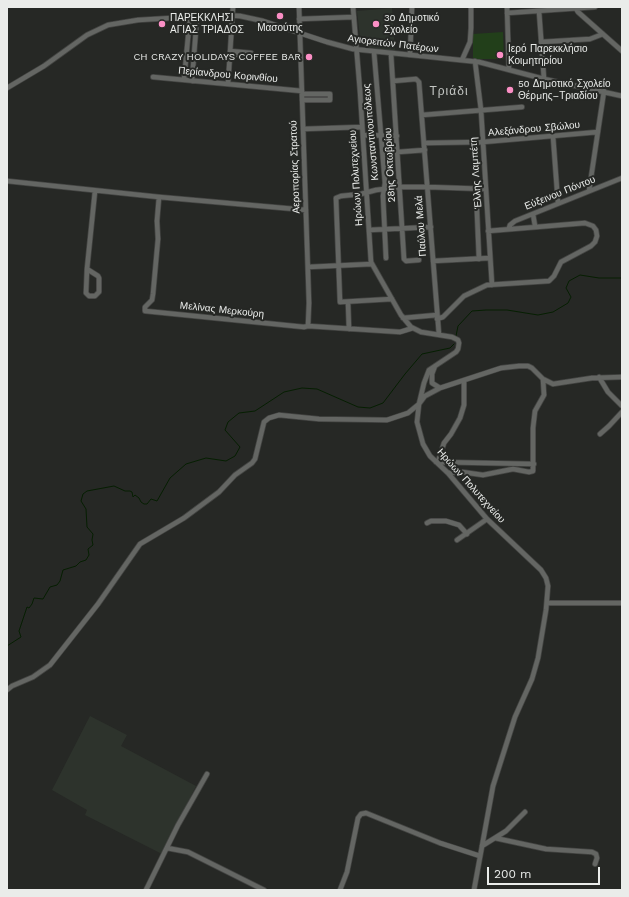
<!DOCTYPE html>
<meta charset="utf-8">
<style>
body{margin:0}
#map{position:relative;width:629px;height:897px;overflow:hidden;background:#262825;font-family:"Work Sans",sans-serif}
canvas{display:block}
.frame{position:absolute;inset:0;border:8px solid #eaecea;pointer-events:none}
.scale{position:absolute;left:487px;top:867px;width:113px;height:18px;box-sizing:border-box;border:2px solid #eaecea;border-top:0;padding-left:5px;font-size:12px;line-height:14px;white-space:nowrap;color:#eaecea;-webkit-text-stroke:3px #262825;paint-order:stroke}
</style>
<div id="map">
<canvas width="629" height="897"></canvas>
<div class="frame"></div>
<div class="scale">200 m</div>
</div>
<script>
const context = document.querySelector('canvas').getContext('2d');
context.lineJoin = 'round';
function fill(path, color) { context.fillStyle = color; context.fill(path, 'evenodd'); }
const shape = rows => new Path2D(rows.map(r => 'M' + r).join(''));
function strokePath(path, color, width, dash) { context.strokeStyle = color; context.lineWidth = width; context.lineCap = dash ? 'butt' : 'round'; context.setLineDash(dash || []); context.stroke(path); }
function write(font, color, halo, rows, align = 'center') {
  context.font = font + ' "Work Sans",sans-serif'; context.lineWidth = 4; context.setLineDash([]); context.textBaseline = 'middle'; context.strokeStyle = halo; context.fillStyle = color; for (const [text, x, y, turn = 0] of rows) {
    context.save(); context.translate(x, y); context.rotate((+turn || 0) * Math.PI / 180); context.textAlign = isNaN(turn) ? turn : align; if (halo) context.strokeText(text, 0, 0); context.fillText(text, 0, 0); context.restore();
  }
}
fill(shape([
 [392,8,395,51,365,47,360,37,357,11],
 [90,716,127,735,121,746,196,786,162,854,85,815,87,810,52,790]
]), '#2d332c');
fill(shape([
 [503,32,504,59,473,59,473,34]
]), '#223f1a');
strokePath(shape([
 [456,336,458,326,472,311,486,310,507,310,538,315,553,312,568,303,571,297,566,288,569,281,580,275,599,278,622,278],
 [7,646,21,637,19,631,27,607,29,608,32,604,34,598,43,599,50,587,57,585,60,581,63,570,76,566,80,562,86,560,89,555,88,549,93,545,92,540,93,534,87,527,86,509,81,501,83,494,87,491,114,486,125,491,130,491,132,492,133,497,135,495,139,498,141,502,144,504,147,504,151,499,157,501,170,478,186,464,206,458,226,461,235,456,240,447,225,430,228,422,239,413,255,411,284,392,302,388,317,389,358,407,370,408,383,403,405,374,422,354,450,348,454,344]
]), '#061f02', 1);
const minor = shape([
 [299,7,309,303,308,326],
 [353,7,360,91,371,262,401,315,411,327,421,332,452,337,458,340,459,343,458,349,456,352,429,370,424,383,419,404,417,422,423,444,430,456,448,473,487,519,541,570,546,578,548,586,546,610,538,658,532,679,515,717,493,786,474,890],
 [507,7,509,70],
 [575,7,578,12,622,51],
 [539,11,544,79],
 [507,13,595,7],
 [299,19,354,17],
 [541,42,590,39,603,34],
 [230,51,251,53],
 [374,52,385,183,383,196,386,258],
 [230,54,251,56],
 [391,54,404,259,406,261,419,260],
 [410,55,412,7],
 [462,60,470,42,471,28,471,7],
 [475,61,481,110,492,285],
 [153,77,302,91],
 [184,80,190,16],
 [192,81,197,16],
 [393,81,416,79,419,82,439,335],
 [228,84,233,7],
 [7,88,44,66,87,35,108,25,138,20,223,15,240,16,263,21,327,42,353,49,479,62,544,79,622,96],
 [302,94,330,94,330,100,302,100],
 [422,115,522,107],
 [303,129,362,127],
 [363,135,397,136],
 [553,136,558,203],
 [424,143,483,142,598,132],
 [398,152,425,150],
 [7,181,159,197,306,210],
 [476,189,479,259],
 [589,191,604,91],
 [159,197,157,221,158,239,153,294,152,300,145,307,145,311,304,327,308,326,400,332,413,328],
 [533,214,535,226],
 [509,228,510,225,515,221,622,178],
 [369,230,431,227],
 [433,261,490,258],
 [308,267,372,264],
 [87,269,86,293,89,296,95,296,99,292,99,278,98,276,87,269,95,191],
 [392,299,340,302,336,198,341,196,361,194,376,190,400,187,428,187,486,189],
 [348,302,349,329],
 [403,318,437,315],
 [437,319,443,317,464,296,487,285,549,281,554,276,561,262,591,246,595,242,597,236,596,230,593,226,585,223,488,231],
 [435,366,432,374,432,383,440,388,501,368,519,366,528,366,532,368,543,379,553,384,592,378,622,377],
 [599,377,608,392,622,406],
 [600,434,609,426,622,412],
 [436,462,534,464],
 [439,463,438,462,444,443,451,434,460,418,464,405,464,381],
 [448,473,462,472,483,475,513,469,529,472,533,471,533,428,535,411,544,395,543,379],
 [427,523,431,521,446,521,459,525,467,534],
 [457,540,487,519],
 [547,603,622,603],
 [7,690,12,686,33,677,50,665,98,604,140,544,184,518,219,492,235,475,252,463,255,459,264,422,269,418,279,415,319,419,387,420,408,413,419,404,425,396,440,388],
 [495,838,546,849,592,852,596,854,597,858,595,864],
 [482,846,506,831,525,812],
 [167,848,188,852,264,890],
 [146,890,178,825,207,774],
 [340,890,347,872,358,818,361,814,366,813,440,843,480,856]
]);
strokePath(minor, '#444543', 6);
strokePath(minor, '#646663', 4.5);
for (const [x, y, r, color] of [
 [280,16,4,"#fb8fc5"],
 [162,24,4,"#fb8fc5"],
 [376,24,4,"#fb8fc5"],
 [500,55,4,"#fb8fc5"],
 [309,57,4,"#fb8fc5"],
 [510,90,4,"#fb8fc5"]
]) { const dot = new Path2D(); dot.arc(x, y, r, 0, 2 * Math.PI); context.fillStyle = color; context.fill(dot); strokePath(dot, '#262825', 1.5); }
write('10px', '#eaecea', '#262825', [
 ["ΠΑΡΕΚΚΛΗΣΙ",170,18],
 ["ΑΓΙΑΣ ΤΡΙΑΔΟΣ",170,30],
 ["3ο Δημοτικό",384,18],
 ["Σχολείο",384,30],
 ["Μασούτης",280,28,"center"],
 ["Ιερό Παρεκκλήσιο",508,49],
 ["Κοιμητηρίου",508,61],
 ["CH CRAZY HOLIDAYS COFFEE BAR",301,57,"right"],
 ["5ο Δημοτικό Σχολείο",518,84],
 ["Θέρμης–Τριαδίου",518,96]
], 'left');
write('10px', '#eaecea', '#262825', [
 ["Αγιορειτών Πατέρων",393,44,7],
 ["Περίανδρου Κορινθίου",228,75,5],
 ["Αλεξάνδρου Σβώλου",534,129,-5],
 ["Κωνσταντινουπόλεως",371,132,-95],
 ["28ης Οκτωβρίου",390,165,-93],
 ["Αεροπορίας Στρατού",295,167,-92],
 ["Έλλης Λαμπέτη",476,173,-94],
 ["Ηρώων Πολυτεχνείου",356,178,-94],
 ["Εύξεινου Πόντου",560,193,-22],
 ["Παύλου Μελά",421,226,-94],
 ["Μελίνας Μερκούρη",222,310,6],
 ["Ηρώων Πολυτεχνείου",471,486,48]
]);
context.letterSpacing = '1px';
write('12px', '#c3c6c3', '#262825', [
 ["Τριάδι",449,91]
]);
context.letterSpacing = '0px';
</script>
